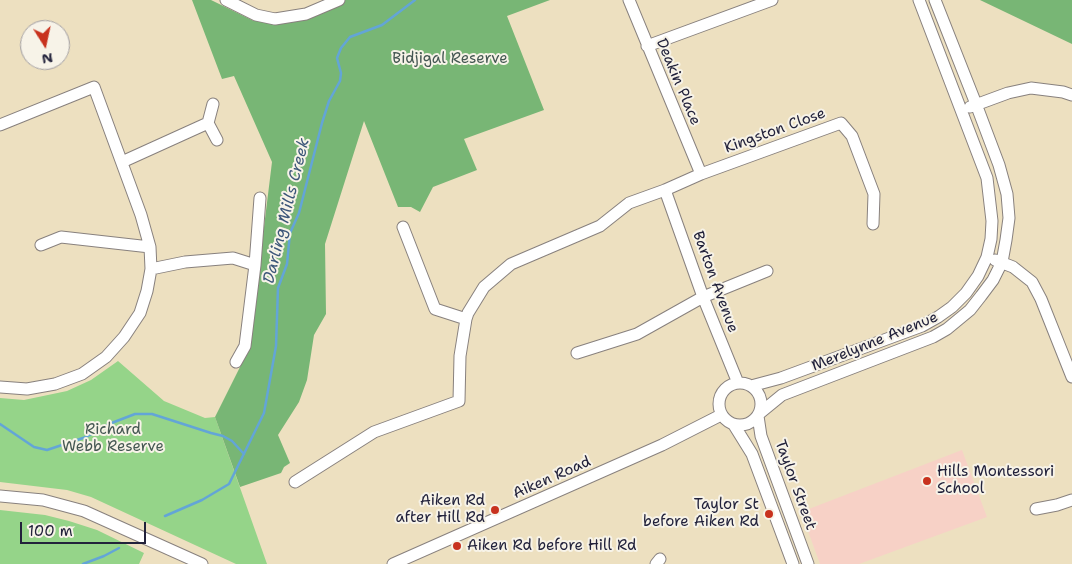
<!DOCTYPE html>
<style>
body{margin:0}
#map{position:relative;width:1072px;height:564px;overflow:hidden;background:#ede0c0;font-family:"Shantell Sans",sans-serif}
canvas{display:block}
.north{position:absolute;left:20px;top:20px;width:50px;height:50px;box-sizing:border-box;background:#f7f3e8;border:1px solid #a29fa3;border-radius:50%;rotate:170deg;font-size:14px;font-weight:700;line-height:20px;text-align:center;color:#22223b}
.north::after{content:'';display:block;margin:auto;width:18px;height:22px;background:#c8321e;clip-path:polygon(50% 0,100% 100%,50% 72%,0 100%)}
.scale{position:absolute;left:20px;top:522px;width:126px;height:22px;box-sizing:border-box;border:2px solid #22223b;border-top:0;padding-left:6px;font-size:15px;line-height:18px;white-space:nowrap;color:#22223b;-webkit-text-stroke:4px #f7f3e8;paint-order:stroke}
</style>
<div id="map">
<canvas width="1072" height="564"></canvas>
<div class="north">N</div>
<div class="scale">100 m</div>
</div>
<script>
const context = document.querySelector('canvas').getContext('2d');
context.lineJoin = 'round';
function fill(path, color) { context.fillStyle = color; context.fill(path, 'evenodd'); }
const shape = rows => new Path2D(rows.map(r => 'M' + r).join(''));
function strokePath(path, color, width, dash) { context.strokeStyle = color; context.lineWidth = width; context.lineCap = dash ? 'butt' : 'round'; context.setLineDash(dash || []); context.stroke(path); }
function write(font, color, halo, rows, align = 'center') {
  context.font = font + ' "Shantell Sans",sans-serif'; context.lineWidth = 4; context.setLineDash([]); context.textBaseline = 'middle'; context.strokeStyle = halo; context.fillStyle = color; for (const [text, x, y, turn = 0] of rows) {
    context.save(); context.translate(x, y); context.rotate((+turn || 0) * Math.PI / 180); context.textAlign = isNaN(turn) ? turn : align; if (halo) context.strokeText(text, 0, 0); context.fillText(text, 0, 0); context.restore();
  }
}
fill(shape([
 [962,450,987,517,859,564,820,564,801,512]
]), '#f7d1c6');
fill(shape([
 [118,361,164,401,205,418,215,417,267,564,236,564,91,497,67,490,0,482,0,398,24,400,67,391,91,380],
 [0,510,45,515,69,521,97,530,144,553,139,564,0,564]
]), '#95d489');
fill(shape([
 [192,0,211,0,254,21,301,13,326,0,550,0,507,16,544,110,464,139,477,170,433,187,420,212,411,207,398,207,364,121,325,244,326,314,314,335,307,380,299,402,278,435,290,463,284,467,281,473,240,487,215,417,249,349,272,162,234,76,222,79],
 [980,0,1072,0,1072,44]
]), '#78b675');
strokePath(shape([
 [0,424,34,447,47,450,86,437,109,424,135,414,152,414,211,433,223,436,232,441,244,454],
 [165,516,202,500,229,484,264,413,276,346,278,288,287,264,290,233,299,213,322,123,329,101,340,81,341,73,337,58,341,48,350,37,382,25,415,0],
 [83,564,104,556,119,548]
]), '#63a5d7', 2.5);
const minor = shape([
 [226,0,256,15,275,19,306,14,339,0],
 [629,0,701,174],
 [647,46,772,0],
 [970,107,1008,93,1031,88,1063,92,1072,95],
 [208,123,213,104],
 [0,125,94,87,141,215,150,247,151,269,147,291,140,313,124,337,106,357,82,374,55,384,27,389,0,387],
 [122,162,208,123,217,140],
 [665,190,703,297,738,383],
 [403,227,435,309,466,319],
 [41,245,61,237,150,247],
 [995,260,1013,267,1032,282,1041,299,1072,377],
 [151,269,185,262,233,258,255,265],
 [577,353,637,334,703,297,767,271],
 [236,362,245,346,255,265,260,198],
 '719 404a21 21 0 1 1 42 0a21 21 0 1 1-42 0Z',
 [751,386,781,378,922,326,938,317,952,307,966,293,978,276,987,257,991,239,992,221,987,178,919,0],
 [760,413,782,395,933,337,947,329,970,310,981,296,993,280,1002,262,1006,240,1009,218,1007,194,999,165,976,104,935,0],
 [758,416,761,436,808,564],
 [734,425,752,454,793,564],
 [295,482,374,432,459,401,460,356,466,319,468,313,484,287,511,264,600,226,629,203,665,190,701,174,841,123,852,136,874,194,873,224],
 [0,496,43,500,84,511,202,564],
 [1036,509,1057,505,1072,500],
 [393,564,662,445,721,415],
 [656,564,660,559]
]);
strokePath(minor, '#88817e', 13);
strokePath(minor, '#fff', 11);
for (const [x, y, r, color] of [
 [927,481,5,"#c8321e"],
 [495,510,5,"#c8321e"],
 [769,514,5,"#c8321e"],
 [457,546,5,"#c8321e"]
]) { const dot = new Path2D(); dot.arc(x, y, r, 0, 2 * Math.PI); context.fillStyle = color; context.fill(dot); strokePath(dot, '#f7f3e8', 2); }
write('15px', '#445752', '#f7f3e8', [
 ["Bidjigal Reserve",450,59],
 ["Richard",113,430],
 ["Webb Reserve",113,447]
]);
write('15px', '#22223b', '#f7f3e8', [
 ["Deakin Place",678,82,67],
 ["Kingston Close",775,131,-20],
 ["Barton Avenue",715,282,70],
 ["Merelynne Avenue",875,342,-22],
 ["Aiken Road",552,478,-24],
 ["Taylor Street",795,485,70]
]);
write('15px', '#22223b', '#f7f3e8', [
 ["Hills Montessori",937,472],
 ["School",937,489],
 ["Aiken Rd",485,501,"right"],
 ["after Hill Rd",485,518,"right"],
 ["Taylor St",759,505,"right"],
 ["before Aiken Rd",759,522,"right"],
 ["Aiken Rd before Hill Rd",467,546]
], 'left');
write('italic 16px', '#3c5679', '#f7f3e8', [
 ["Darling Mills Creek",287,211,-76]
]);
</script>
